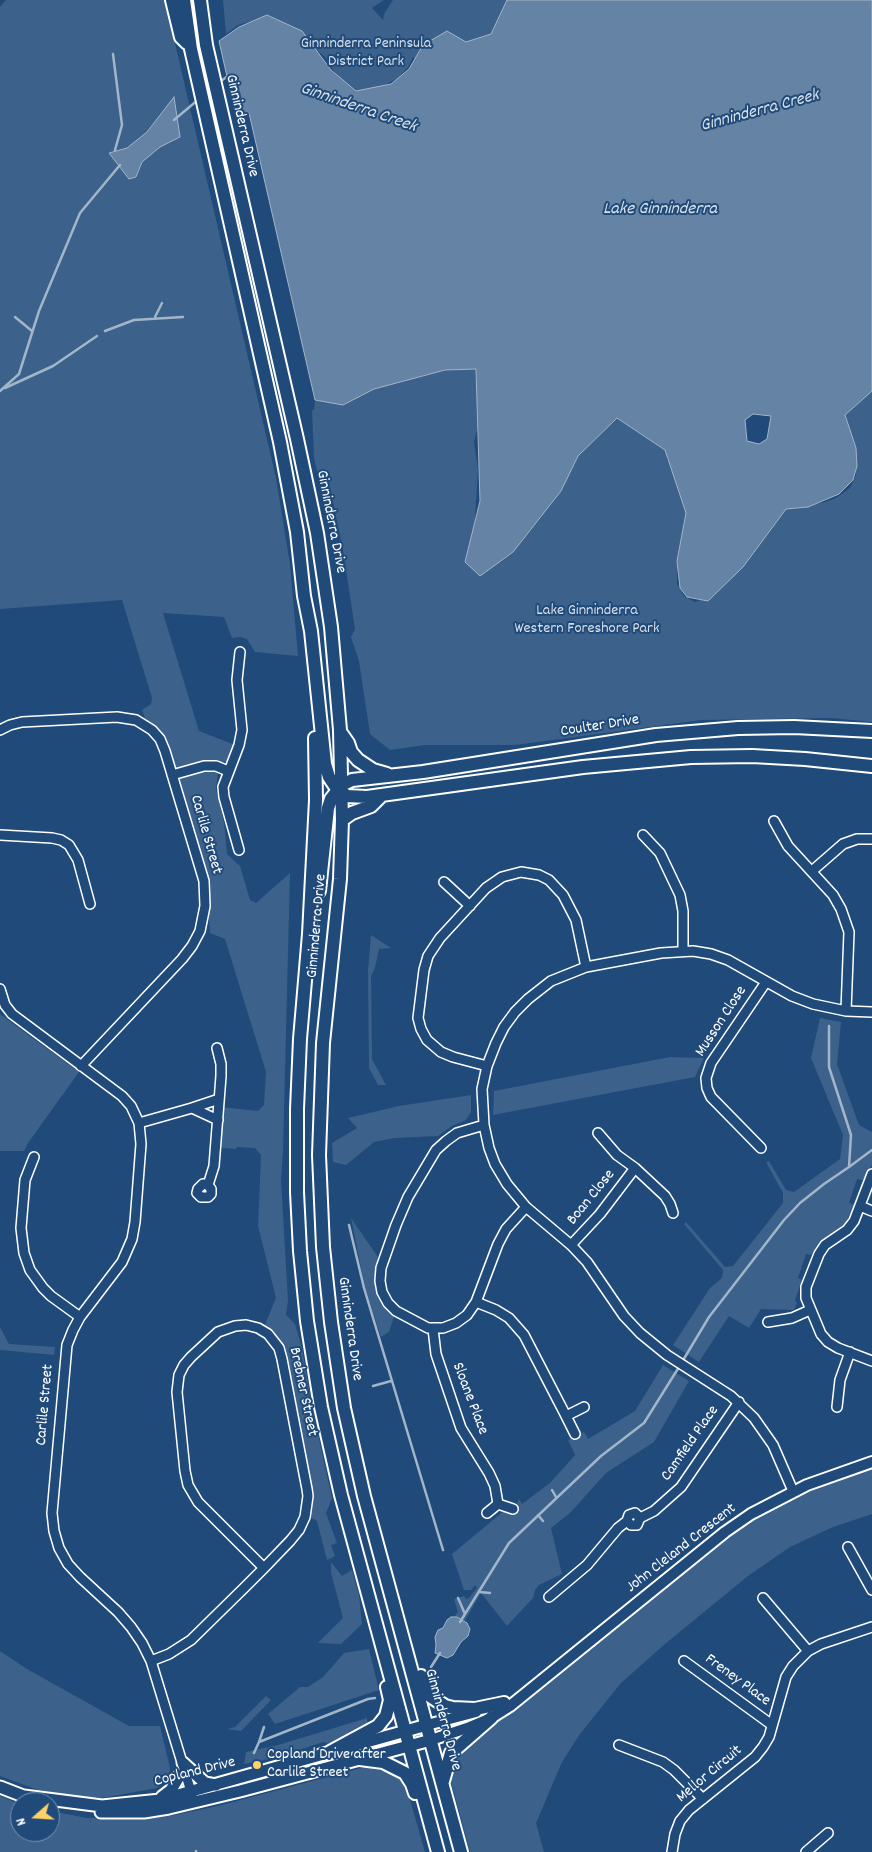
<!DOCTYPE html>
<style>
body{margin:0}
#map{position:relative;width:872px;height:1852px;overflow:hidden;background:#1f4a7a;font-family:Dekko,sans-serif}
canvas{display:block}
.north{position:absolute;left:10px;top:1792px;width:50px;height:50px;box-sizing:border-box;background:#1f4a7a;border:1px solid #7992af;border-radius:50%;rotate:251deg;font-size:14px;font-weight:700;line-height:20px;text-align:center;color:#fff}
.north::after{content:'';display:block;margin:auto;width:18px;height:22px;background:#ffd166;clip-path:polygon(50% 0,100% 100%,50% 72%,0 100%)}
</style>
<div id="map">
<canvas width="872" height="1852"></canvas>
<div class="north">N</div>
</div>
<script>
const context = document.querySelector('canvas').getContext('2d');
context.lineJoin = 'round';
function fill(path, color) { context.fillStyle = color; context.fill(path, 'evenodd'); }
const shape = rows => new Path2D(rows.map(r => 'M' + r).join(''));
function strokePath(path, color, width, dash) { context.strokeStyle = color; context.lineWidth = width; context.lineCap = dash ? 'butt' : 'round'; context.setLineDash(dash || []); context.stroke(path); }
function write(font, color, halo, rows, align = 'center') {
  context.font = font + ' Dekko,sans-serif'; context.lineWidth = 4; context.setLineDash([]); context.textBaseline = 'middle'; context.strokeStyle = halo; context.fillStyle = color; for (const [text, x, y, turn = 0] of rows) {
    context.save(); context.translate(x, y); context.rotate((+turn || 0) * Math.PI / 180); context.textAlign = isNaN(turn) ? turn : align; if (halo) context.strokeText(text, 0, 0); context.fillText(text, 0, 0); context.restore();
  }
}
fill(shape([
 [6,0,165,0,276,478,290,564,298,656,255,652,247,639,240,637,232,638,224,617,163,613,199,731,235,745,228,761,219,763,216,789,224,822,227,854,240,866,250,900,256,903,290,873,283,1152,281,1180,288,1300,286,1315,295,1324,302,1348,313,1412,332,1498,326,1513,337,1543,331,1545,335,1556,327,1560,317,1521,310,1517,311,1499,291,1383,284,1350,275,1335,264,1327,276,1298,258,1226,261,1155,255,1148,237,1147,236,1149,219,1148,221,1107,258,1111,264,1105,266,1072,225,939,210,933,208,902,161,740,146,721,142,710,151,704,152,698,122,600,0,609,0,7],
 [223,0,384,0,372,8,383,20,384,14,393,0,507,0,506,2,510,5,491,34,466,43,421,49,415,59,413,57,408,67,398,78,385,85,371,90,358,91,341,82,325,57,310,44,259,19,238,25,226,34],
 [476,369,476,382,478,384,481,414,474,442,478,469,475,520,472,544,561,491,578,456,617,418,665,450,668,457,666,459,674,463,690,500,677,573,677,584,684,596,695,602,704,599,785,508,796,508,825,502,836,498,850,488,856,475,856,464,833,423,872,390,872,722,831,718,702,720,515,745,425,745,390,750,370,734,359,661,351,637,355,629,343,550,333,502,332,494,320,484,314,458,312,410,314,410,315,400,337,404,380,384,445,370],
 [371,935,391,948,379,949,375,968,371,976,372,1059,386,1085,378,1085,369,1068,368,970],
 [0,1014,79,1072,28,1143,24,1151,0,1151],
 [820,1018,841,1022,837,1064,859,1125,872,1132,872,1165,863,1180,857,1179,849,1203,854,1205,846,1222,840,1228,821,1241,811,1255,806,1254,798,1278,802,1280,795,1300,797,1303,794,1310,761,1309,749,1328,729,1316,699,1362,673,1345,710,1288,722,1278,723,1270,684,1224,686,1222,725,1267,733,1266,783,1203,783,1193,766,1162,769,1161,786,1190,794,1192,840,1159,843,1135,811,1058],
 [670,1057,704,1058,695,1077,493,1115,494,1091],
 [471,1095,471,1112,466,1120,452,1126,438,1136,394,1138,374,1142,346,1165,333,1162,332,1143,357,1128,348,1118,399,1106],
 [351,1218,380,1260,375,1281,382,1300,394,1317,389,1332,381,1337,365,1288],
 [0,1327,9,1344,55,1347,54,1355,0,1350],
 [663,1365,689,1381,654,1442,606,1473,570,1513,551,1528,562,1574,539,1585,535,1590,533,1598,507,1626,481,1593,464,1622,457,1617,454,1617,458,1612,454,1599,464,1596,466,1599,469,1598,477,1588,475,1585,471,1590,464,1590,452,1554,505,1510,514,1510,519,1499,522,1504,550,1483,575,1455,568,1440,584,1432,588,1439,635,1411],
 [872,1469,872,1514,833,1527,790,1547,748,1576,665,1644,621,1683,580,1734,562,1762,536,1823,544,1852,470,1852,451,1782,451,1761,472,1737,547,1685,716,1546,742,1528,780,1504,830,1483],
 [331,1562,342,1576,352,1570,359,1595,362,1624,341,1644,318,1643,343,1618,331,1573],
 [369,1649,379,1690,275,1724,268,1714,300,1687,308,1687,323,1677,344,1653],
 [0,1651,27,1669,129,1726,160,1726,170,1768,169,1780,157,1788,102,1798,69,1796,38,1790,0,1776],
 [266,1696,271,1700,241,1731,227,1729,235,1727],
 [367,1718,368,1728,329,1744,323,1742,278,1757,244,1764,246,1752,278,1745],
 [365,1767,387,1772,401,1780,410,1800,425,1852,0,1852,0,1796,20,1804,20,1832,50,1832,50,1811,87,1818,170,1816,218,1806]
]), '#3c618b');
const water = shape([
 [507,0,872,0,872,391,845,415,856,448,857,466,853,480,839,494,808,507,786,509,743,567,708,601,687,597,680,588,677,561,686,513,665,450,617,418,578,456,561,491,513,552,480,576,465,562,480,501,476,369,445,370,374,389,343,405,315,400,249,113,235,112,219,41,239,27,267,15,302,31,331,70,356,91,391,84,409,69,423,45,447,31,466,42,491,34,507,0],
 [753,414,771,416,767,439,759,444,747,441,745,420,753,414],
 [174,97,180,137,160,147,142,162,136,177,129,179,109,153,127,148,147,132,174,97],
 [451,1617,457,1617,467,1623,470,1629,468,1636,461,1642,453,1655,447,1658,435,1653,436,1645,435,1637,438,1630,443,1628,447,1620,451,1617]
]);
fill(water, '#6583a4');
strokePath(water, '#a3b5c8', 1);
strokePath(shape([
 [113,54,122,125,115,150],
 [218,83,228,76],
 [174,120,199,99],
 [15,317,32,331],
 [155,317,162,303],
 [105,331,134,320,183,317],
 [5,388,53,366,97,336],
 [0,391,19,374,39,311,80,213,120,165],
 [849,1167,872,1150],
 [349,1225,364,1288,443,1550],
 [682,1362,709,1317,784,1220,800,1203,824,1184,849,1167,851,1135,829,1067,829,1026],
 [373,1386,391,1381],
 [552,1490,556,1497],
 [538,1515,543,1521],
 [480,1592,490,1593],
 [458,1598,465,1614],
 [460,1622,509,1543,601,1456,644,1423,679,1367],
 [431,1667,440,1653],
 [259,1742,264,1727],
 [254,1753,259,1742,368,1699,375,1698],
 [196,1852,196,1851]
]), '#a3b5c8', 2.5);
const minor = shape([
 [0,730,10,725,22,722,117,717,136,720,152,730,160,739,165,751,204,881,205,906,200,931,192,946,182,959,81,1066],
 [172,775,204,766,216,766,228,771],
 [774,821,788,846,833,895,841,909,849,932,846,1011],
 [0,835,52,838,61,840,69,845,78,860,90,904],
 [643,835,660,853,680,895,683,911,683,951],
 [239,850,224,797,223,787,239,745,242,730,237,680,240,652],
 [812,871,843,844,857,839,872,839],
 [444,882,470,906],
 [0,989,5,1005,12,1014,122,1096,131,1106,139,1123,141,1144,135,1222,132,1239,122,1262,80,1317,73,1330,67,1345,52,1513,54,1531,59,1548,68,1564,80,1577,118,1612,131,1627,142,1643,151,1661,192,1795],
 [487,1066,453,1057,441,1052,427,1040,421,1029,418,1018,424,970,428,956,440,938,486,888,502,877,521,872,539,875,549,880,563,895,576,920,586,967],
 [192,1108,219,1099],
 [139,1123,192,1108,218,1120],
 [484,1125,457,1133,446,1141,436,1150,408,1197,396,1225,381,1268,380,1281,382,1292,388,1303,396,1311,428,1328,443,1328,456,1323,467,1315,476,1302,498,1244,506,1229,526,1207],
 [761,1148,711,1097,707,1088,706,1078,711,1063,766,982],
 [34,1157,25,1180,21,1228,24,1253,30,1270,43,1288,51,1296,80,1317],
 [635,1168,665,1196,670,1204,673,1213],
 [872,1174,854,1221,847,1230,825,1245,819,1254,806,1287,806,1298,821,1334,828,1342,838,1348,872,1361],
 [208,1185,203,1184,198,1189,197,1193,201,1197,208,1197,211,1194,211,1189,208,1185,214,1166,221,1076,221,1064,217,1048],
 [860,1206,872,1211],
 [571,1245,600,1214,635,1168,617,1155,598,1133],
 [476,1302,496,1310,509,1318,524,1335,566,1416],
 [768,1322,792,1318,810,1310],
 [433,1329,436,1354,461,1428,489,1473,495,1486,498,1504,513,1509],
 [837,1407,840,1380,850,1352],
 [575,1434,566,1416,584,1407],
 [793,1491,773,1445,754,1418,731,1396,667,1355,640,1333,624,1316,587,1262,571,1245,526,1207,507,1184,495,1164,489,1148,484,1125,482,1089,487,1066,496,1043,504,1027,515,1012,528,999,551,981,586,967,661,953,693,951,711,954,728,960,792,996,813,1004,846,1011,872,1012],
 [487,1513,498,1504],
 [627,1521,631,1525,637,1525,640,1518,654,1511,681,1487,739,1402],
 [848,1547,872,1590],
 [549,1597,587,1565,618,1528,627,1521,629,1515,635,1513,640,1518],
 [763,1598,808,1651],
 [151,1661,169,1654,191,1640,245,1587,264,1568,290,1541,299,1530,305,1517,308,1496,307,1489,282,1359,279,1348,268,1334,258,1328,246,1325,235,1326,218,1332,191,1357,184,1365,179,1375,177,1392,185,1471,188,1485,198,1502,264,1568],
 [684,1661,772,1725],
 [619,1745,663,1762,674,1770,703,1799],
 [672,1852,675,1834,680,1821,689,1810,755,1757,763,1747,769,1737,786,1677,793,1666,808,1651,821,1644,872,1627],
 [806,1852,828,1833]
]);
const tertiary = shape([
 [427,1725,476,1712],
 [431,1740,467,1728,491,1718,510,1706,725,1532,751,1514,807,1485,872,1462]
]);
const secondary = shape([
 [183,1763,205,1783,216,1785],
 [0,1787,31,1799],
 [24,1796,102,1806,160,1800,427,1725],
 [162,1797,171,1790,180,1775],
 [101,1812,144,1812,169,1808,240,1791,431,1740]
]);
const primary = shape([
 [172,0,181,37,187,43],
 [184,0,191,49,280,442,297,532,304,596,311,631,325,764,329,777,337,789,347,796,367,797,583,767,691,757,752,756,805,759,872,766],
 [200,0,206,45,297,439,317,533,331,627,340,730,342,820,340,879,323,1043,319,1155,323,1247,331,1322,344,1408,364,1496,461,1852],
 [341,733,348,743,351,752,358,760,373,770,387,774],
 [315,738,316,800,309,934,300,1039,297,1109,297,1192,300,1251,307,1321,321,1407,341,1495,438,1852],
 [342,820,352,813,371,806,382,795],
 [319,891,328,808,331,799,342,785,352,780,423,772,656,735,738,728,794,727,872,731],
 [421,1676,425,1688,430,1696,445,1706,453,1708,475,1709,504,1703],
 [330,1752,378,1726,386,1716,390,1700,387,1687],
 [360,1759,383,1762,405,1773,412,1784,415,1793],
 [443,1781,451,1753,491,1718]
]);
strokePath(minor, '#fff', 12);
strokePath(tertiary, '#fff', 14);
strokePath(secondary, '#fff', 15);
strokePath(primary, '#fff', 16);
strokePath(minor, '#1f4a7a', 9);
strokePath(tertiary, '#1f4a7a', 10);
strokePath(secondary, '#1f4a7a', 11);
strokePath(primary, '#1f4a7a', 12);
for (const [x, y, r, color] of [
 [257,1765,5,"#ffd166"]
]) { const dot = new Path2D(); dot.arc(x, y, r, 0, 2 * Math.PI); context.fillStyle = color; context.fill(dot); strokePath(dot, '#1f4a7a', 2); }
write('16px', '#d8dfe8', '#1f4a7a', [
 ["Ginninderra Peninsula",366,45],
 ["District Park",366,63],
 ["Lake Ginninderra",587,612],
 ["Western Foreshore Park",587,630]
]);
write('16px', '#fff', '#1f4a7a', [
 ["Ginninderra Drive",241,126,77],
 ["Ginninderra Drive",330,522,79],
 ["Coulter Drive",600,727,-9],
 ["Carlile Street",205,835,74],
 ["Ginninderra Drive",318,926,-85],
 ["Musson Close",722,1022,-57],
 ["Boan Close",592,1198,-51],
 ["Ginninderra Drive",349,1329,82],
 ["Brebner Street",302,1392,78],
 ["Sloane Place",469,1399,69],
 ["Carlile Street",46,1405,-85],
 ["Camfield Place",691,1444,-55],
 ["John Cleland Crescent",682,1549,-38],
 ["Freney Place",737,1681,36],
 ["Ginninderra Drive",442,1720,75],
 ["Copland Drive",195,1773,-14],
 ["Mellor Circuit",710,1775,-40]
]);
write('16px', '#fff', '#1f4a7a', [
 ["Copland Drive after",267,1756],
 ["Carlile Street",267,1774]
], 'left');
write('italic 18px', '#d8e0e8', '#1f4a7a', [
 ["Ginninderra Creek",358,109,19],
 ["Ginninderra Creek",760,112,-15],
 ["Lake Ginninderra",660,211]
]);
</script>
